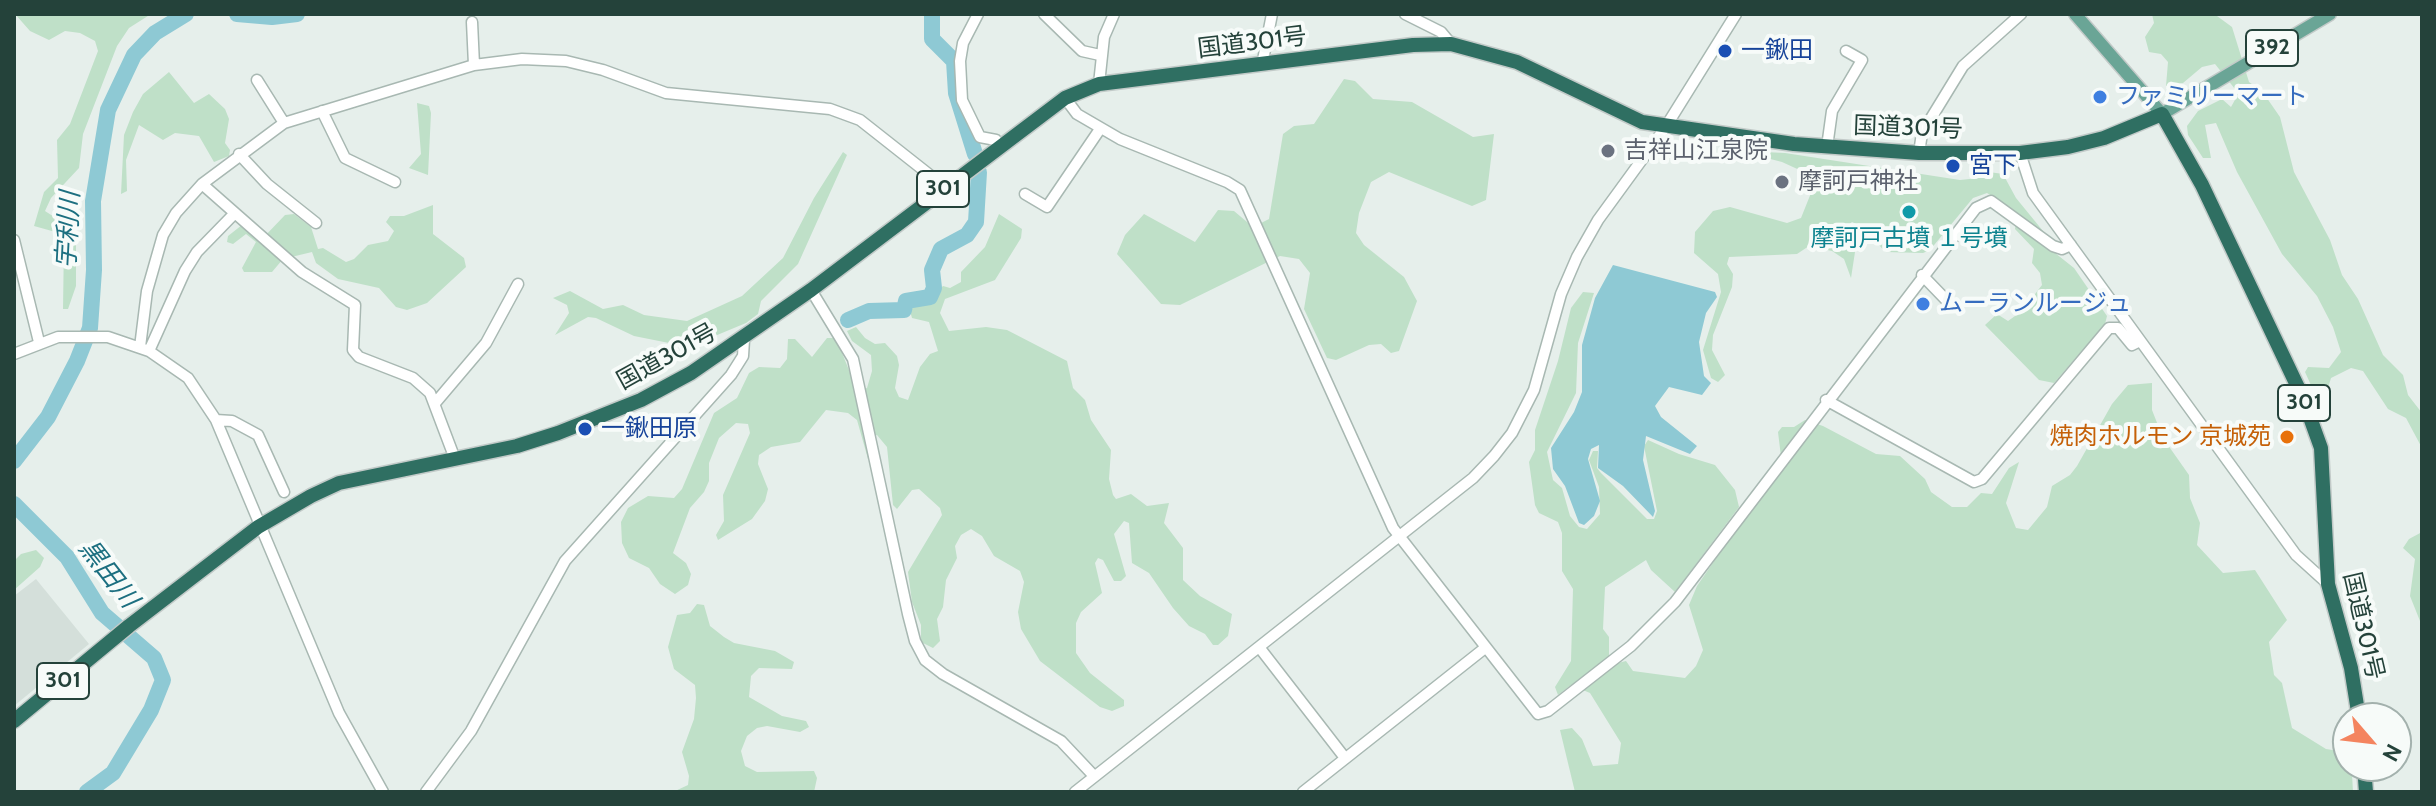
<!DOCTYPE html>
<meta charset="utf-8">
<style>
body{margin:0}
#map{position:relative;width:2436px;height:806px;overflow:hidden;background:#e6efeb;font-family:Cabin,sans-serif}
canvas{display:block}
.frame{position:absolute;inset:0;border:16px solid #24423a;pointer-events:none}
.north{position:absolute;left:2332px;top:702px;width:80px;height:80px;box-sizing:border-box;background:#f7fbf9;border:2px solid #a3b1ad;border-radius:50%;rotate:118deg;font-size:22px;font-weight:700;line-height:32px;text-align:center;color:#24423a}
.north::after{content:'';display:block;margin:auto;width:28px;height:36px;background:#f4845f;clip-path:polygon(50% 0,100% 100%,50% 72%,0 100%)}
</style>
<div id="map">
<canvas width="2436" height="806"></canvas>
<div class="frame"></div>
<div class="north">N</div>
</div>
<script>
const context = document.querySelector('canvas').getContext('2d');
context.lineJoin = 'round';
function fill(path, color) { context.fillStyle = color; context.fill(path, 'evenodd'); }
const shape = rows => new Path2D(rows.map(r => 'M' + r).join(''));
function strokePath(path, color, width, dash) { context.strokeStyle = color; context.lineWidth = width; context.lineCap = dash ? 'butt' : 'round'; context.setLineDash(dash || []); context.stroke(path); }
function write(font, color, halo, rows, align = 'center') {
  context.font = font + ' Cabin,"Noto Sans JP",sans-serif'; context.lineWidth = 8; context.setLineDash([]); context.textBaseline = 'middle'; context.strokeStyle = halo; context.fillStyle = color; for (const [text, x, y, turn = 0] of rows) {
    context.save(); context.translate(x, y); context.rotate((+turn || 0) * Math.PI / 180); context.textAlign = isNaN(turn) ? turn : align; if (halo) context.strokeText(text, 0, 0); context.fillText(text, 0, 0); context.restore();
  }
}
fill(shape([
 [36,579,89,644,14,706,14,596]
]), '#d4dfda');
fill(shape([
 [15,14,151,14,129,28,117,46,83,134,79,168,51,198,45,211,65,224,76,246,76,286,68,309,63,309,64,241,59,233,34,226,44,192,58,178,57,140,70,124,98,51,95,41,80,33,65,31,49,40,30,31],
 [2152,14,2206,14,2217,16,2232,27,2249,82,2262,91,2280,117,2294,172,2330,240,2342,275,2358,299,2383,355,2403,375,2408,395,2422,413,2422,448,2406,418,2388,409,2363,371,2351,368,2331,378,2327,391,2315,394,2305,372,2308,367,2329,368,2341,352,2333,327,2317,296,2282,254,2237,172,2216,123,2205,125,2211,158,2203,158,2188,135,2187,126,2198,111,2222,99,2231,107,2236,98,2235,89,2215,64,2202,67,2183,83,2166,86,2168,62,2161,54,2149,52,2145,37,2154,23],
 [169,72,194,103,209,94,225,109,229,119,225,143,230,150,229,156,214,162,199,136,175,133,163,140,139,125,126,160,127,191,121,194,124,135,133,112,143,94],
 [1344,79,1355,81,1373,99,1412,102,1473,137,1494,134,1486,200,1472,206,1389,172,1371,182,1359,213,1356,233,1364,245,1404,277,1417,301,1399,351,1391,353,1381,344,1369,345,1336,360,1327,358,1304,309,1310,273,1299,259,1280,256,1180,305,1161,304,1117,254,1125,235,1144,214,1195,242,1218,210,1234,211,1253,227,1269,219,1283,134,1294,126,1314,124],
 [417,103,429,106,431,113,428,175,409,168,421,154],
 [1744,151,1785,153,1960,180,1979,178,1989,172,2003,174,2016,198,2043,231,2045,245,2074,268,2107,316,2105,324,2054,383,2039,380,1985,325,1997,314,2008,321,2022,311,2042,285,2040,273,2032,263,2034,249,2015,229,2017,213,1987,193,1973,198,1930,250,1923,253,1885,252,1865,228,1852,222,1841,231,1855,252,1851,278,1844,259,1832,251,1809,246,1797,254,1729,257,1727,264,1733,274,1732,287,1713,335,1712,350,1725,375,1718,382,1711,378,1703,350,1721,292,1718,274,1694,253,1695,232,1713,211,1730,207,1787,223,1801,218,1817,178,1782,162,1755,155,1745,163,1736,157],
 [843,152,847,155,798,264,761,301,758,314,746,323,710,338,679,345,634,336,596,318,588,317,555,335,569,313,567,305,553,298,570,291,603,309,623,305,644,315,687,321,742,296,783,258,814,198],
 [433,205,433,234,464,258,466,267,427,303,407,310,396,307,379,288,338,279,316,263,312,252,283,259,272,272,244,272,242,268,256,242,246,234,233,244,227,242,228,236,242,225,263,238,285,215,294,214,311,227,318,249,323,248,346,262,354,259,368,245,388,241,394,231,386,222,390,216,404,216],
 [999,214,1022,229,1021,238,995,280,945,299,940,313,949,331,986,327,1007,330,1067,361,1073,388,1085,400,1091,420,1111,450,1109,479,1113,495,1116,499,1131,494,1147,506,1169,503,1164,523,1183,548,1183,580,1200,596,1232,614,1228,636,1218,645,1213,645,1205,634,1189,626,1173,608,1149,573,1132,563,1129,523,1124,521,1114,534,1126,576,1121,581,1114,581,1103,560,1098,558,1095,563,1102,593,1081,612,1076,623,1076,653,1090,673,1124,700,1124,706,1112,711,1100,707,1040,661,1021,629,1018,612,1024,582,1020,571,994,556,982,536,971,529,961,535,955,546,957,558,946,580,943,607,937,619,940,641,933,648,921,642,921,625,912,602,908,572,942,515,940,508,919,489,912,490,897,509,893,505,887,447,877,435,868,438,872,460,868,459,857,420,848,413,826,410,800,442,771,447,759,455,758,464,768,489,765,501,752,519,718,540,716,535,724,521,723,495,750,433,748,424,736,423,719,438,709,463,709,481,704,492,690,508,673,553,686,563,691,574,688,585,675,594,660,584,649,568,629,558,622,543,621,522,628,508,648,496,674,498,682,489,714,413,737,398,749,373,759,367,780,368,787,359,788,339,795,339,812,357,827,338,836,338,857,390,867,388,872,371,871,355,852,341,847,331,856,327,865,338,875,344,885,343,897,356,899,365,895,388,899,397,908,400,920,367,930,354,938,351,929,322,912,318,910,311,916,304,927,302,943,286,950,288,961,282,961,272,985,247],
 [1583,292,1594,293,1578,343,1576,393,1547,452,1553,480,1562,488,1570,516,1579,527,1587,529,1600,514,1599,487,1589,460,1593,451,1598,451,1597,468,1601,473,1647,519,1654,519,1657,511,1644,446,1648,440,1679,454,1715,465,1735,490,1739,507,1675,592,1651,570,1646,560,1605,587,1603,629,1609,637,1609,657,1614,664,1626,661,1633,671,1685,678,1696,666,1703,650,1689,605,1697,586,1752,506,1777,478,1782,465,1778,432,1782,427,1794,427,1805,420,1823,426,1876,454,1900,456,1925,479,1931,492,1952,507,1967,507,1981,493,1992,494,2009,468,2019,462,2006,503,2016,528,2028,530,2047,507,2052,486,2070,475,2077,466,2112,404,2128,385,2152,383,2152,410,2163,438,2189,475,2190,498,2200,523,2197,545,2223,573,2255,570,2287,620,2269,642,2274,675,2282,683,2292,728,2326,749,2345,752,2352,774,2353,792,1575,792,1560,730,1572,728,1582,739,1593,766,1618,764,1621,743,1590,693,1571,685,1558,695,1555,687,1571,661,1573,589,1562,571,1562,533,1558,522,1539,513,1535,505,1529,462,1535,450,1535,430,1558,361,1571,308],
 [2422,532,2422,626,2410,596,2415,559,2403,548,2409,539],
 [36,550,44,558,40,567,14,590,14,561,21,554],
 [697,604,704,605,710,626,724,637,734,643,775,651,794,662,792,669,759,668,751,676,749,697,782,716,806,721,809,727,800,732,767,726,757,728,747,736,741,751,745,766,757,772,814,771,817,778,814,792,673,792,688,785,689,776,682,752,694,719,696,698,695,685,674,669,668,647,677,615,690,613]
]), '#bfe0c8');
fill(shape([
 [1613,265,1715,292,1717,297,1706,313,1699,342,1704,376,1711,383,1702,395,1669,387,1655,406,1661,417,1697,446,1690,454,1646,436,1643,460,1655,511,1653,517,1623,486,1598,468,1599,445,1591,449,1588,459,1600,501,1594,516,1584,525,1579,523,1565,486,1553,469,1551,448,1574,412,1582,392,1582,345,1595,298]
]), '#8ec9d4');
strokePath(shape([
 [179,14,180,16]
]), '#8ec9d4', 3);
strokePath(shape([
 [237,14,272,17,297,14],
 [932,14,932,39,954,61,956,93,975,154],
 [848,320,869,311,904,310,906,301,930,297,934,288,932,270,941,249,967,235,976,222,979,172],
 [14,461,48,417,77,361,90,328,94,270,93,201,108,110,134,55,155,33,186,14],
 [14,504,67,557,102,613,154,658,163,680,151,710,113,773,87,792]
]), '#8ec9d4', 16);
const minor = shape([
 [978,14,963,43,960,61,962,100,980,137,996,140,999,145],
 [1044,14,1082,51,1100,55],
 [1405,14,1441,32,1451,44],
 [472,22,474,65],
 [1262,65,1272,14],
 [257,80,284,123],
 [1099,84,1104,37,1114,14],
 [1065,98,1077,114,1120,139,1227,182,1240,190,1393,528,1538,714,1548,711,1631,646,1675,602,1976,208,1991,201,2053,246,2062,249,2071,245],
 [322,111,345,158,395,182],
 [1827,147,1832,111,1862,60,1846,51],
 [1919,153,1922,133,1963,66,2021,14],
 [2020,153,2033,193,2296,555,2328,584],
 [239,154,267,184,316,223],
 [202,184,302,272,355,305,353,350,359,357,413,378,430,393,455,459],
 [1025,194,1047,207,1100,129],
 [14,240,39,342],
 [1922,275,1950,304],
 [811,290,853,359,908,614,915,641,925,660,943,674,1061,741,1094,776],
 [140,347,147,291,163,235,176,213,202,184,284,123,474,65,522,59,566,61,603,70,666,93,830,109,860,120,945,187],
 [149,351,185,271,197,252,235,213],
 [14,354,58,337,108,337,149,351,188,378,216,420,339,713,383,792],
 [1826,400,1974,482,1982,479,2109,328,2118,328,2132,345,2140,341],
 [436,402,486,343,518,284],
 [216,420,232,421,258,435,284,492],
 [1259,647,1345,758],
 [426,792,471,731,565,561,731,375,743,356,744,340],
 [1075,792,1473,478,1494,456,1512,433,1534,390,1561,294,1577,257,1598,220,1665,128,1736,14],
 [1303,792,1485,648]
]);
const major = shape([
 [2075,14,2162,114,2330,14]
]);
const highway = shape([
 [14,721,129,626,258,527,311,496,339,483,517,446,558,433,641,400,691,373,811,290,1065,98,1099,84,1413,45,1451,44,1517,62,1642,122,1794,144,1919,153,2020,153,2068,147,2104,138,2162,114,2202,185,2303,398,2321,448,2328,584,2351,668,2359,718],
 [2364,766,2366,792]
]);
strokePath(minor, '#a8b8b2', 13);
strokePath(major, '#c2cac8', 15);
strokePath(highway, '#c2cac8', 17);
strokePath(minor, '#fff', 10);
strokePath(major, '#6aa596', 12);
strokePath(highway, '#2f6f62', 14);
for (const [x, y, r, color] of [
 [1725,51,8,"#1a4fb4"],
 [2100,97,8,"#3f7fe0"],
 [1608,151,8,"#6b7280"],
 [1953,166,8,"#1a4fb4"],
 [1782,182,8,"#6b7280"],
 [1909,212,8,"#0f9aa8"],
 [1923,304,8,"#3f7fe0"],
 [585,429,8,"#1a4fb4"],
 [2287,437,8,"#e8710a"]
]) { const dot = new Path2D(); dot.arc(x, y, r, 0, 2 * Math.PI); context.fillStyle = color; context.fill(dot); strokePath(dot, '#f7fbf9', 3); }
for (const [x, y, w] of [
 [2272,48,52],
 [943,189,52],
 [2304,403,52],
 [63,681,52]
]) { const box = new Path2D(); box.roundRect(x - w / 2, y - 18, w, 36, 6); context.fillStyle = '#f7fbf9'; context.fill(box); strokePath(box, '#24423a', 2); }
write('bold 22px', '#24423a', null, [
 ["392",2272,48],
 ["301",943,189],
 ["301",2304,403],
 ["301",63,681]
]);
write('24px', '#24423a', '#f7fbf9', [
 ["国道301号",1252,43,-7],
 ["国道301号",1908,128,2],
 ["国道301号",667,357,-29],
 ["国道301号",2363,626,77]
]);
write('24px', '#164399', '#f7fbf9', [
 ["一鍬田",1741,51],
 ["宮下",1969,166],
 ["一鍬田原",601,429]
], 'left');
write('24px', '#366cbe', '#f7fbf9', [
 ["ファミリーマート",2116,97],
 ["ムーランルージュ",1939,304]
], 'left');
write('24px', '#5b616d', '#f7fbf9', [
 ["吉祥山江泉院",1624,151],
 ["摩訶戸神社",1798,182]
], 'left');
write('24px', '#0d838f', '#f7fbf9', [
 ["摩訶戸古墳 １号墳",1909,239]
]);
write('24px', '#c56008', '#f7fbf9', [
 ["焼肉ホルモン 京城苑",2271,437]
], 'right');
write('italic 26px', '#1c6f80', '#f7fbf9', [
 ["宇利川",69,230,-87],
 ["黒田川",108,574,52]
]);
</script>
